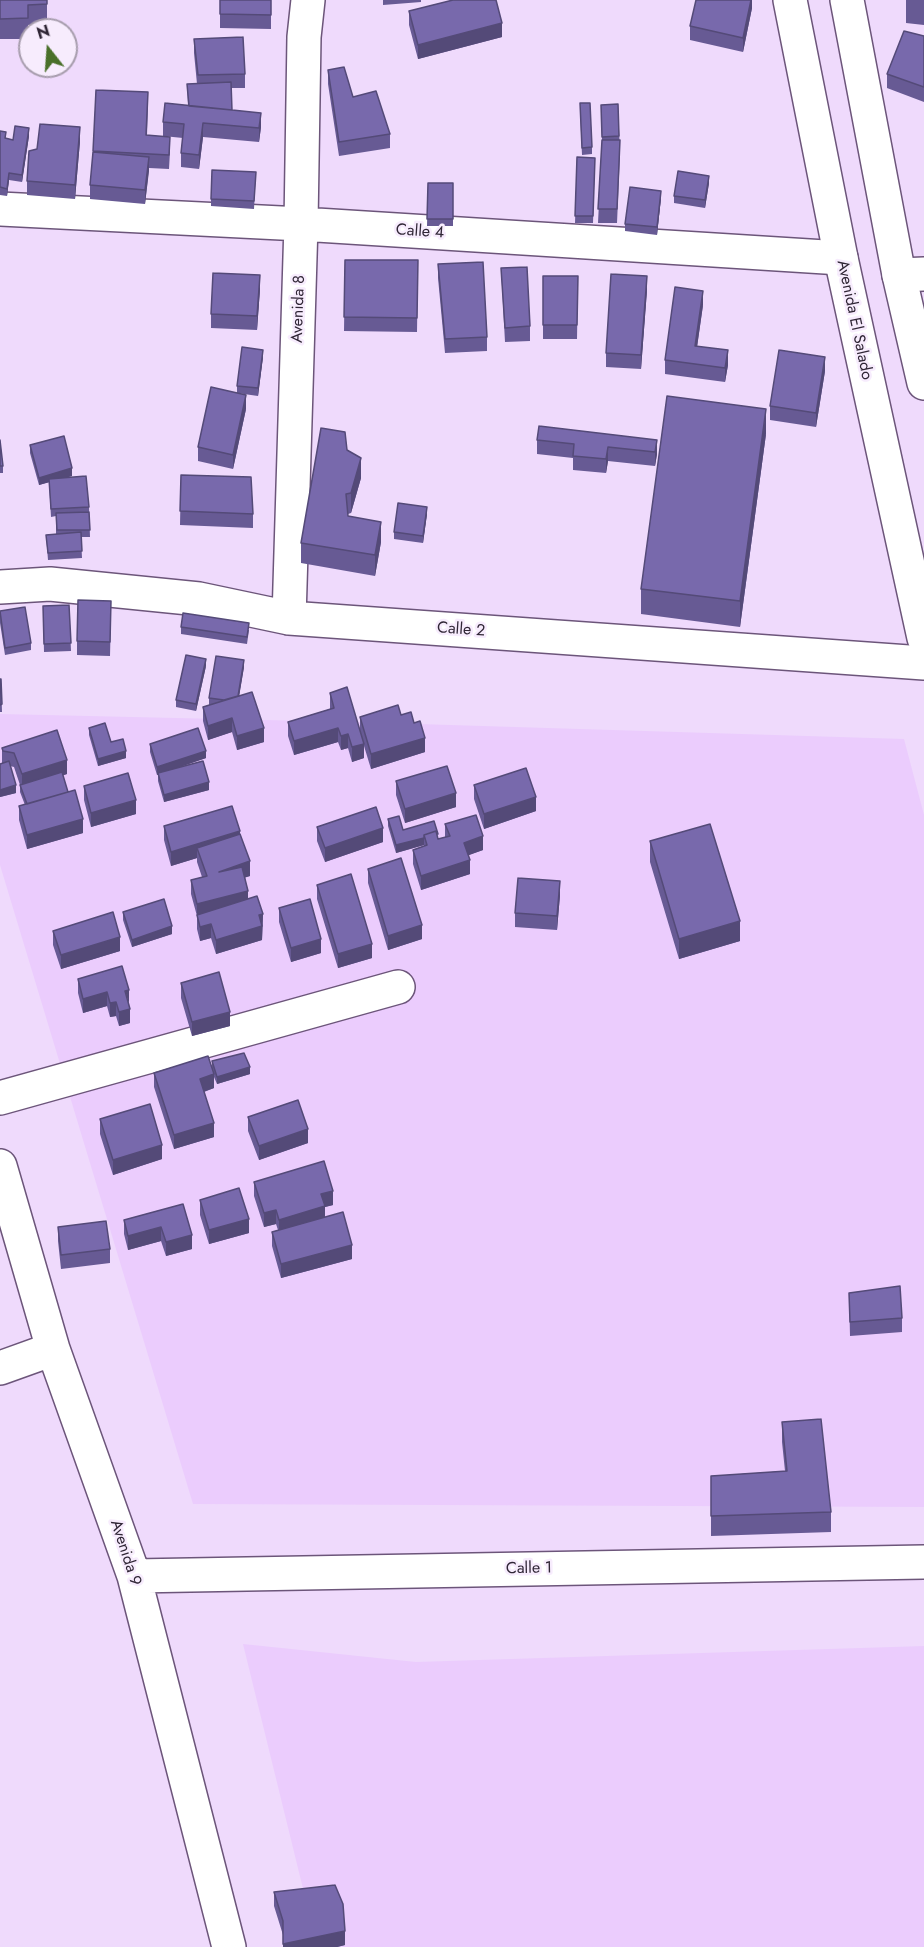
<!DOCTYPE html>
<style>
body{margin:0}
#map{position:relative;width:924px;height:1947px;overflow:hidden;background:#efdafc;font-family:Jost,sans-serif}
canvas{display:block}
.north{position:absolute;left:18px;top:18px;width:60px;height:60px;box-sizing:border-box;background:#f7ecfd;border:2px solid #a79dad;border-radius:50%;rotate:343deg;font-size:16px;font-weight:700;line-height:24px;text-align:center;color:#302636}
.north::after{content:'';display:block;margin:auto;width:21px;height:27px;background:#4a702a;clip-path:polygon(50% 0,100% 100%,50% 72%,0 100%)}
</style>
<div id="map">
<canvas width="924" height="1947"></canvas>
<div class="north">N</div>
</div>
<script>
const context = document.querySelector('canvas').getContext('2d');
context.lineJoin = 'round';
function fill(path, color) { context.fillStyle = color; context.fill(path, 'evenodd'); }
const shape = rows => new Path2D(rows.map(r => 'M' + r).join(''));
function strokePath(path, color, width, dash) { context.strokeStyle = color; context.lineWidth = width; context.lineCap = dash ? 'butt' : 'round'; context.setLineDash(dash || []); context.stroke(path); }
function write(font, color, halo, rows, align = 'center') {
  context.font = font + ' Jost,sans-serif'; context.lineWidth = 5; context.setLineDash([]); context.textBaseline = 'middle'; context.strokeStyle = halo; context.fillStyle = color; for (const [text, x, y, turn = 0] of rows) {
    context.save(); context.translate(x, y); context.rotate((+turn || 0) * Math.PI / 180); context.textAlign = isNaN(turn) ? turn : align; if (halo) context.strokeText(text, 0, 0); context.fillText(text, 0, 0); context.restore();
  }
}
fill(shape([
 [0,714,353,722,904,739,924,815,924,1507,193,1504,0,865],
 [243,1644,416,1662,924,1646,924,1947,312,1947,308,1909]
]), '#ebccfd');
const street = shape([
 [0,209,301,224,841,258],
 [899,275,924,274],
 [0,587,50,584,199,599,289,618,924,663],
 [289,618,301,224,304,37,308,0],
 [0,1098,398,987],
 [0,1166,53,1349,134,1576,229,1947],
 [0,1368,53,1349],
 [134,1576,924,1562]
]);
const primary = shape([
 [790,0,841,258,924,638],
 [847,0,899,275,924,383]
]);
strokePath(street, '#6c557a', 36);
strokePath(primary, '#6c557a', 36);
strokePath(street, '#fff', 33);
strokePath(primary, '#fff', 33);
fill(shape([
 [0,0,47,0,47,25,28,25,28,39,0,39],
 [220,0,271,0,271,29,220,28],
 [383,0,421,0,421,2,383,5],
 [752,0,752,8,743,52,690,40,690,26],
 [906,0,924,0,924,25,906,23],
 [409,11,502,37,418,59,409,25],
 [924,36,924,102,887,88,887,74],
 [194,39,245,74,245,88,231,88,232,110,261,127,259,142,203,137,199,169,181,167,181,153,183,138,163,136,163,122,188,106,187,84,197,84,194,53],
 [328,70,390,134,390,148,339,156,328,84],
 [96,90,148,106,147,135,170,151,169,169,149,168,145,204,90,199,90,185,93,156],
 [618,104,620,154,617,223,598,223,602,140,601,105],
 [580,111,592,147,592,154,582,155],
 [0,131,6,138,13,140,29,136,22,182,9,180,7,196,0,195],
 [80,141,75,199,27,195,27,181],
 [577,157,595,158,593,223,575,223],
 [256,172,254,209,211,206,211,199],
 [428,183,453,183,453,226,427,226],
 [709,183,705,208,674,203,674,196],
 [661,198,657,235,625,231,625,224],
 [345,260,418,260,417,332,344,331],
 [438,264,487,337,487,351,445,353,438,278],
 [501,268,530,326,530,341,505,342],
 [543,276,578,276,577,339,543,339],
 [260,289,257,330,211,328,211,314],
 [647,290,641,369,606,367,606,353],
 [703,305,697,347,728,365,725,382,665,374,665,360],
 [263,357,258,396,237,393,237,386],
 [825,371,816,427,770,420,770,406],
 [246,409,233,469,198,461,198,447],
 [766,434,740,627,641,614,641,589],
 [0,440,3,466,3,473,0,473],
 [537,440,657,440,657,454,655,466,608,461,606,473,573,470,573,458,537,454],
 [30,445,72,476,64,478,89,507,90,537,81,537,82,558,48,560,46,535,56,534,56,516,51,517,49,482,39,485,30,453],
 [347,450,361,478,351,513,348,514,348,516,381,542,375,576,301,563,301,543],
 [181,475,253,514,253,528,180,525],
 [427,514,423,543,394,539,394,532],
 [69,605,71,651,44,652,43,606],
 [0,611,31,643,31,650,5,655,0,623],
 [111,615,110,656,77,655,77,641],
 [181,627,249,630,247,644,181,634],
 [206,666,196,711,176,707,176,700],
 [244,667,239,696,264,742,237,750,232,732,208,740,203,721,203,707,209,705,209,698],
 [0,679,1,679,2,712,0,712],
 [330,693,360,729,360,717,401,715,414,723,425,752,371,769,364,746,364,758,352,762,348,748,341,750,338,742,294,755,288,736,288,722,330,709],
 [89,728,111,742,126,758,98,766,89,735],
 [150,744,206,758,174,769,209,790,164,802,158,781,158,774,157,775,150,752],
 [2,748,67,774,63,775,68,792,83,833,27,849,19,820,19,806,25,805,20,792,20,785,14,767,10,766,16,793,0,797,0,764,2,763],
 [396,781,456,807,405,823,396,795],
 [474,785,536,811,484,829,474,799],
 [84,786,136,814,91,827,84,800],
 [388,819,403,830,438,836,438,839,445,837,445,824,483,850,468,855,470,874,421,890,413,864,413,850,424,846,424,845,396,853,388,826],
 [164,826,240,834,250,876,245,877,248,899,263,914,262,940,216,954,211,938,200,941,197,929,197,916,191,894,191,880,202,877,197,862,197,858,171,866,164,840],
 [317,827,383,842,325,862,317,841],
 [650,841,740,941,679,959,650,862],
 [368,869,422,939,388,950,368,883],
 [317,885,372,958,338,968,317,899],
 [560,895,557,930,515,927,515,913],
 [279,908,321,953,291,962,279,922],
 [123,912,172,934,132,947,123,920],
 [53,931,120,951,61,969,53,945],
 [78,979,129,1004,130,1023,119,1026,116,1016,110,1017,107,1006,83,1013,78,993],
 [181,983,230,1026,192,1036,181,998],
 [212,1061,250,1074,217,1084,214,1077,214,1088,204,1092,214,1137,174,1149,154,1087,154,1073,212,1067],
 [248,1117,308,1143,259,1160,248,1131],
 [100,1119,162,1159,113,1175,100,1134],
 [254,1182,333,1205,325,1207,325,1217,352,1259,281,1278,272,1246,272,1232,278,1230,276,1224,264,1227,254,1196],
 [200,1200,249,1233,209,1244,200,1215],
 [183,1204,192,1249,166,1256,161,1241,128,1250,124,1234,124,1220],
 [58,1227,110,1249,110,1263,61,1269,58,1241],
 [849,1293,902,1318,902,1332,850,1336],
 [782,1422,831,1512,831,1532,711,1536,711,1476,785,1471,782,1442],
 [274,1892,345,1945,337,1947,283,1947,283,1935,274,1906]
]), '#675a94');
fill(shape([
 [751,0,752,0,752,8,743,52,743,38],
 [502,23,502,37,418,59,418,45],
 [261,113,261,127,259,142,259,128],
 [203,123,203,137,199,169,199,155],
 [80,127,80,141,75,199,75,185],
 [29,128,29,136,22,182,22,175],
 [149,157,149,171,145,204,145,190],
 [9,173,9,180,7,196,7,189],
 [709,176,709,183,705,208,705,200],
 [661,191,661,198,657,235,657,227],
 [260,275,260,289,257,330,257,316],
 [647,276,647,290,641,369,641,355],
 [703,291,703,305,695,361,695,346],
 [263,350,263,357,258,396,258,388],
 [728,350,728,365,725,382,725,368],
 [825,357,825,371,816,427,816,413],
 [246,395,246,409,233,469,233,455],
 [766,409,766,434,740,627,740,601],
 [657,440,657,454,655,466,655,452],
 [608,447,608,461,606,473,606,459],
 [361,458,361,478,351,513,351,493],
 [72,468,72,476,39,485,39,478],
 [427,507,427,514,423,543,423,536],
 [381,522,381,542,375,576,375,555],
 [206,659,206,666,196,711,196,704],
 [244,660,244,667,237,709,237,702],
 [232,718,232,732,208,740,208,726],
 [264,728,264,742,237,750,237,736],
 [338,728,338,742,294,755,294,741],
 [348,734,348,748,341,750,341,736],
 [425,738,425,752,371,769,371,754],
 [364,744,364,758,352,762,352,747],
 [126,751,126,758,98,766,98,759],
 [206,751,206,758,157,775,157,767],
 [67,760,67,774,22,789,22,774],
 [209,782,209,790,164,802,164,795],
 [16,785,16,793,0,797,0,790],
 [456,793,456,807,405,823,405,809],
 [536,797,536,811,484,829,484,814],
 [136,800,136,814,91,827,91,813],
 [83,819,83,833,27,849,27,835],
 [383,828,383,842,325,862,325,848],
 [240,831,240,846,197,848,197,858,171,866,171,852],
 [483,836,483,850,464,857,464,843],
 [424,838,424,845,396,853,396,845],
 [470,860,470,874,421,890,421,876],
 [250,861,250,876,219,886,219,872],
 [560,881,560,895,557,930,557,916],
 [248,891,248,905,197,918,197,904],
 [263,914,262,940,216,954,216,940,259,915],
 [740,921,740,941,679,959,679,939],
 [211,924,211,938,200,941,200,927],
 [422,925,422,939,388,950,388,936],
 [172,926,172,934,132,947,132,940],
 [120,937,120,951,61,969,61,955],
 [321,939,321,953,291,962,291,948],
 [372,944,372,958,338,968,338,954],
 [129,990,129,1004,125,991],
 [107,992,107,1006,83,1013,83,999],
 [116,1002,116,1016,110,1017,110,1003],
 [130,1009,130,1023,119,1026,119,1012],
 [230,1012,230,1026,192,1036,192,1022],
 [250,1067,250,1074,217,1084,217,1077],
 [214,1074,214,1088,200,1093,200,1079],
 [214,1123,214,1137,174,1149,174,1135],
 [308,1129,308,1143,259,1160,259,1146],
 [162,1145,162,1159,113,1175,113,1160],
 [333,1191,333,1205,325,1207,325,1221,279,1234,279,1220,321,1194],
 [276,1210,276,1224,264,1227,264,1213],
 [249,1219,249,1233,209,1244,209,1230],
 [161,1227,161,1241,128,1250,128,1236],
 [192,1235,192,1249,166,1256,166,1242],
 [352,1245,352,1259,281,1278,281,1264],
 [345,1931,345,1945,337,1947,283,1947,283,1944]
]), '#544a78');
const building = shape([
 [0,0,47,0,47,4,28,5,28,18,0,19,0,0],
 [220,0,271,0,271,15,220,14,220,0],
 [453,0,496,0,502,23,418,45,409,11,453,0],
 [696,0,751,0,743,38,690,26,696,0],
 [904,31,924,36,924,87,887,74,904,31],
 [243,37,245,74,198,75,194,39,243,37],
 [344,67,353,97,376,91,390,134,339,142,328,70,344,67],
 [231,82,232,110,189,106,187,84,231,82],
 [96,90,148,92,146,135,170,137,169,155,93,151,96,90],
 [165,103,261,113,259,128,203,123,199,155,181,153,184,124,163,122,165,103],
 [580,103,590,103,592,147,582,148,580,103],
 [618,104,619,136,602,137,601,105,618,104],
 [40,124,80,127,75,185,27,181,29,151,37,149,40,124],
 [15,126,29,128,22,175,9,173,7,189,0,187,0,131,6,132,5,138,13,140,15,126],
 [602,140,620,140,617,209,598,209,602,140],
 [93,152,149,157,145,190,90,185,93,152],
 [577,157,595,158,593,216,575,216,577,157],
 [212,170,256,172,254,201,211,199,212,170],
 [678,171,709,176,705,200,674,196,678,171],
 [428,183,453,183,453,219,427,219,428,183],
 [630,187,661,191,657,227,625,224,630,187],
 [345,260,418,260,417,318,344,317,345,260],
 [483,262,487,337,445,339,438,264,483,262],
 [527,267,530,326,505,328,501,268,527,267],
 [213,273,260,275,257,316,211,314,213,273],
 [611,274,647,276,641,355,606,353,611,274],
 [543,276,578,276,577,325,543,325,543,276],
 [675,287,703,291,695,346,728,350,725,368,665,360,675,287],
 [242,347,263,350,258,388,237,386,242,347],
 [779,350,825,357,816,413,770,406,779,350],
 [211,387,246,395,233,455,198,447,211,387],
 [667,396,766,409,740,601,641,589,667,396],
 [539,426,657,440,655,452,608,447,606,459,573,456,574,444,537,440,539,426],
 [321,428,345,432,347,450,361,458,351,493,346,494,348,516,381,522,375,555,301,543,321,428],
 [64,436,72,468,39,478,30,445,64,436],
 [0,440,3,466,0,466,0,440],
 [181,475,251,477,253,514,180,511,181,475],
 [86,476,89,507,51,509,49,479,86,476],
 [398,503,427,507,423,536,394,532,398,503],
 [89,512,90,530,57,530,56,513,89,512],
 [81,532,82,551,48,553,46,535,81,532],
 [78,600,111,601,110,642,77,641,78,600],
 [69,605,71,643,44,644,43,606,69,605],
 [25,607,31,643,5,648,0,611,25,607],
 [183,613,249,623,247,637,181,627,183,613],
 [186,655,206,659,196,704,176,700,186,655],
 [216,656,244,660,238,696,224,700,209,698,216,656],
 [0,679,1,679,2,704,0,705,0,679],
 [347,687,364,744,352,747,348,734,341,736,338,728,294,741,288,722,334,708,330,693,347,687],
 [252,692,264,728,237,736,232,718,208,726,203,707,252,692],
 [398,705,401,715,411,712,414,723,420,721,425,738,371,754,360,717,398,705],
 [105,723,111,742,123,739,126,751,98,759,89,728,105,723],
 [198,728,206,751,157,767,150,744,198,728],
 [57,730,67,760,22,774,14,753,3,751,2,748,57,730],
 [9,761,16,785,0,790,0,764,9,761],
 [203,761,209,782,164,795,158,773,203,761],
 [447,766,456,793,405,809,396,781,447,766],
 [526,768,536,797,484,814,474,785,526,768],
 [62,772,68,792,27,804,20,785,62,772],
 [128,773,136,800,91,813,84,786,128,773],
 [75,790,83,819,27,835,19,806,75,790],
 [232,806,240,831,171,852,164,826,232,806],
 [376,807,383,828,325,848,317,827,376,807],
 [476,815,483,836,464,843,470,860,421,876,413,850,427,845,424,835,436,831,438,839,450,836,445,824,476,815],
 [399,816,403,830,434,821,438,834,436,831,424,835,424,838,396,845,388,819,399,816],
 [710,824,740,921,679,939,650,841,710,824],
 [240,834,250,861,219,872,242,867,248,891,197,904,191,880,207,876,197,848,240,834],
 [401,858,422,925,388,936,368,869,401,858],
 [351,874,372,944,338,954,317,885,351,874],
 [518,878,560,881,557,916,515,913,518,878],
 [257,896,263,914,259,915,262,926,216,940,211,924,200,927,197,915,257,896],
 [164,899,172,926,132,940,123,912,164,899],
 [310,899,321,939,291,948,279,908,310,899],
 [113,912,120,937,61,955,53,931,113,912],
 [122,966,129,990,125,991,130,1009,119,1012,116,1002,110,1003,107,992,83,999,78,979,122,966],
 [219,972,230,1012,192,1022,181,983,219,972],
 [244,1053,250,1067,217,1077,212,1061,244,1053],
 [208,1056,214,1074,200,1079,214,1123,174,1135,154,1073,208,1056],
 [298,1100,308,1129,259,1146,248,1117,298,1100],
 [150,1104,162,1145,113,1160,100,1119,150,1104],
 [324,1161,333,1191,321,1194,325,1206,279,1220,276,1210,264,1213,254,1182,324,1161],
 [239,1188,249,1219,209,1230,200,1200,239,1188],
 [183,1204,192,1235,166,1242,161,1227,128,1236,124,1220,183,1204],
 [343,1212,352,1245,281,1264,272,1232,343,1212],
 [106,1221,110,1249,61,1255,58,1227,106,1221],
 [900,1286,902,1318,850,1322,849,1293,900,1286],
 [821,1419,831,1512,711,1516,711,1476,787,1471,782,1422,821,1419],
 [335,1885,343,1904,345,1931,283,1944,283,1921,274,1892,335,1885]
]);
fill(building, '#7869ac');
strokePath(building, '#544a78', 1.5);
write('16px', '#302636', '#f7ecfd', [
 ["Calle 4",420,232,4],
 ["Avenida 8",299,309,-88],
 ["Avenida El Salado",854,320,78],
 ["Calle 2",461,630,4],
 ["Avenida 9",125,1553,72],
 ["Calle 1",529,1569,-1]
]);
</script>
